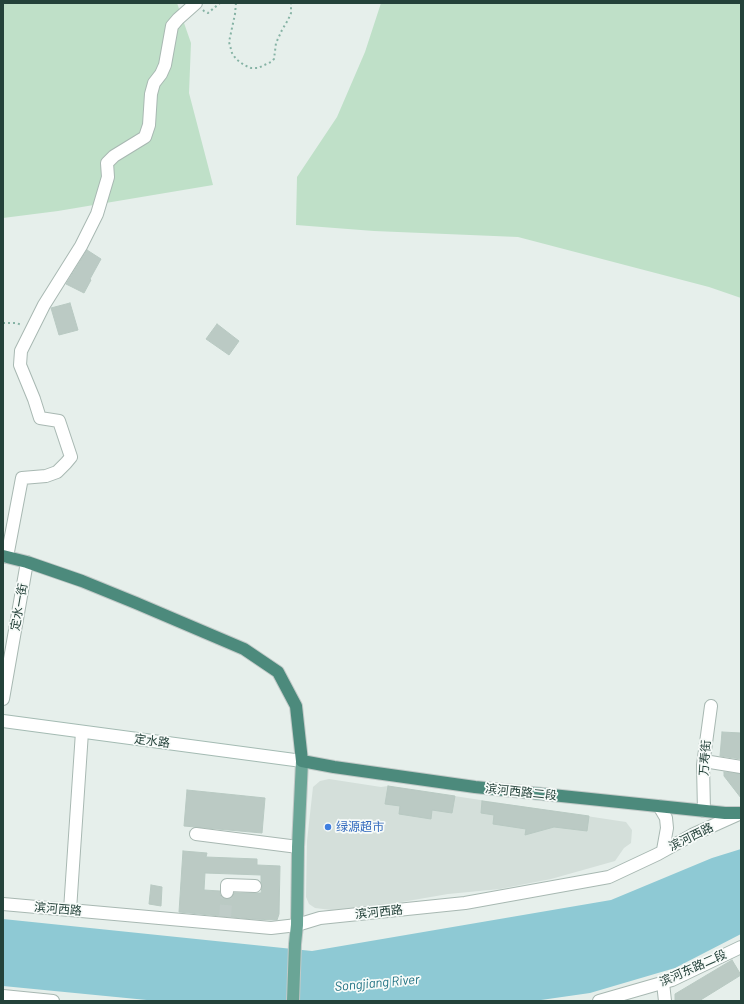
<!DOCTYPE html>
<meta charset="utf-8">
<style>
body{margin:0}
#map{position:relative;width:744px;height:1004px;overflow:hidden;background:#e6efeb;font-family:Barlow,sans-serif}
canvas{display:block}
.frame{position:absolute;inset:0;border:4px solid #24423a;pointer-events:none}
</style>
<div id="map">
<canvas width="744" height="1004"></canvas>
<div class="frame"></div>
</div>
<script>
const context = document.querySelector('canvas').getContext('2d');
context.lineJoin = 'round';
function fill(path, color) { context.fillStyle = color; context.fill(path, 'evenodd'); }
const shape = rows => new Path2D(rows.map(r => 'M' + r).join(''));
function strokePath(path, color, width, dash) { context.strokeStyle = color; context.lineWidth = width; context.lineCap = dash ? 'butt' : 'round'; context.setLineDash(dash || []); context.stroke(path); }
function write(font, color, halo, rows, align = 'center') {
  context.font = font + ' Barlow,"Noto Sans SC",sans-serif'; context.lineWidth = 3.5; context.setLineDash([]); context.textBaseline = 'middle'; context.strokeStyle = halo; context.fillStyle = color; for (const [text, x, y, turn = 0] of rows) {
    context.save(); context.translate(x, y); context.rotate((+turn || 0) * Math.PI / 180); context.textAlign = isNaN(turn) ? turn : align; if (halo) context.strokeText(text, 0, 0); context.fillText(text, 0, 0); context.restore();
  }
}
fill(shape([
 [329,779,381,787,388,786,626,822,632,830,631,843,624,848,615,861,551,879,500,889,448,894,373,907,331,910,315,908,309,904,306,897,307,841,313,787,320,781]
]), '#d4dfda');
fill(shape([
 [3,3,177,3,191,43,189,93,213,185,58,211,3,218],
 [381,3,741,3,741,298,709,287,518,237,374,231,296,225,297,177,337,117,365,52]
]), '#bfe0c8');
fill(shape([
 [741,849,741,934,675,968,590,993,534,1001,157,1001,3,986,3,919,312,951,611,900,712,858]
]), '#8ec9d4');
const building = shape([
 [87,250,101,259,90,279,91,280,84,293,66,284,87,250],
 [70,303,78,330,59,335,51,308,70,303],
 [217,324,239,341,229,355,206,339,217,324],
 [722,732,741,733,741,759,720,756,722,732],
 [724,772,741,774,741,798,724,776,724,772],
 [388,786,455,796,452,813,432,810,431,819,399,814,400,806,385,804,388,786],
 [187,790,265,798,262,833,184,826,187,790],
 [482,801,589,816,587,831,554,827,525,835,526,829,493,824,494,815,481,813,482,801],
 [183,851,207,853,206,857,257,859,257,865,280,866,279,914,277,920,252,919,179,912,183,851],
 [205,873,261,875,261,882,262,886,261,893,234,893,233,896,230,899,224,899,220,895,220,891,204,890,205,873],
 [151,885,162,887,161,906,149,904,151,885],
 [732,960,741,975,699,1001,675,1001,675,994,732,960]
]);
fill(building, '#bbcac4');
strokePath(building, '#b8c9c2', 1);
strokePath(shape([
 [225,917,227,892]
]), '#bfccc8', 12, [12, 6]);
const minor = shape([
 [7,557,22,478,46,476,57,472,66,463,71,457,59,421,40,418,34,399,20,365,21,351,44,305,81,246,97,214,108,177,107,163,114,156,145,137,149,125,151,94,154,83,161,74,165,65,172,26,178,19,196,3],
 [3,699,27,562],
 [704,761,741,767],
 [704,811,703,765,711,706],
 [196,834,298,847],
 [227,892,227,885,255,886],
 [70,910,82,732],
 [663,983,665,1001]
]);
const tertiary = shape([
 [659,806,666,818,667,828,663,850],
 [3,904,271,928,297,925,320,918,465,903,609,877,658,854,692,835,741,813],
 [3,996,53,1001],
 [599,1001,672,980,741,947]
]);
const secondary = shape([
 [3,721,302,761]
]);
const primary = shape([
 [293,1001,295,944,297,925,298,847,302,761]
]);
const trunk = shape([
 [3,556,27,562,82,581,136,603,244,649,278,672,296,706,302,761,334,767,475,787,725,813,741,813]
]);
strokePath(minor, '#a8b8b2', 14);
strokePath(tertiary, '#a8b8b2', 14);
strokePath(secondary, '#a4bbb3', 14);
strokePath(primary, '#c2cac8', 14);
strokePath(trunk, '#c2cac8', 14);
strokePath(shape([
 [236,3,235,14,229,42,232,53,236,59,244,65,251,68,258,68,271,62,274,59,276,43,282,30,288,20,291,13,291,3],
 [203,10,204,11,208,13,220,3],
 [3,323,16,323,22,325]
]), '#86b3a5', 2, [2, 3]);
strokePath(minor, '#fff', 12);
strokePath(tertiary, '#fff', 12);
strokePath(secondary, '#fff', 12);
strokePath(primary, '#6aa596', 12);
strokePath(trunk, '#4c8a7c', 12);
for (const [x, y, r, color] of [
 [328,827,4,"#3f7fe0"]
]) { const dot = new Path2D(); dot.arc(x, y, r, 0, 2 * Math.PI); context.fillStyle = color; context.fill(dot); strokePath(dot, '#f7fbf9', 1.5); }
write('12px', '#24423a', '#f7fbf9', [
 ["定水一街",19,607,-80],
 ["定水路",152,741,7],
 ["万寿街",705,758,-86],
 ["滨河西路二段",521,792,6],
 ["滨河西路",691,837,-26],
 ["滨河西路",58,909,5],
 ["滨河西路",379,912,-6],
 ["滨河东路二段",693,968,-24]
]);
write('12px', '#366cbe', '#f7fbf9', [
 ["绿源超市",336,827]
], 'left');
write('italic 13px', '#1c6f80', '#f7fbf9', [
 ["Songjiang River",377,983,-5]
]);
</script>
